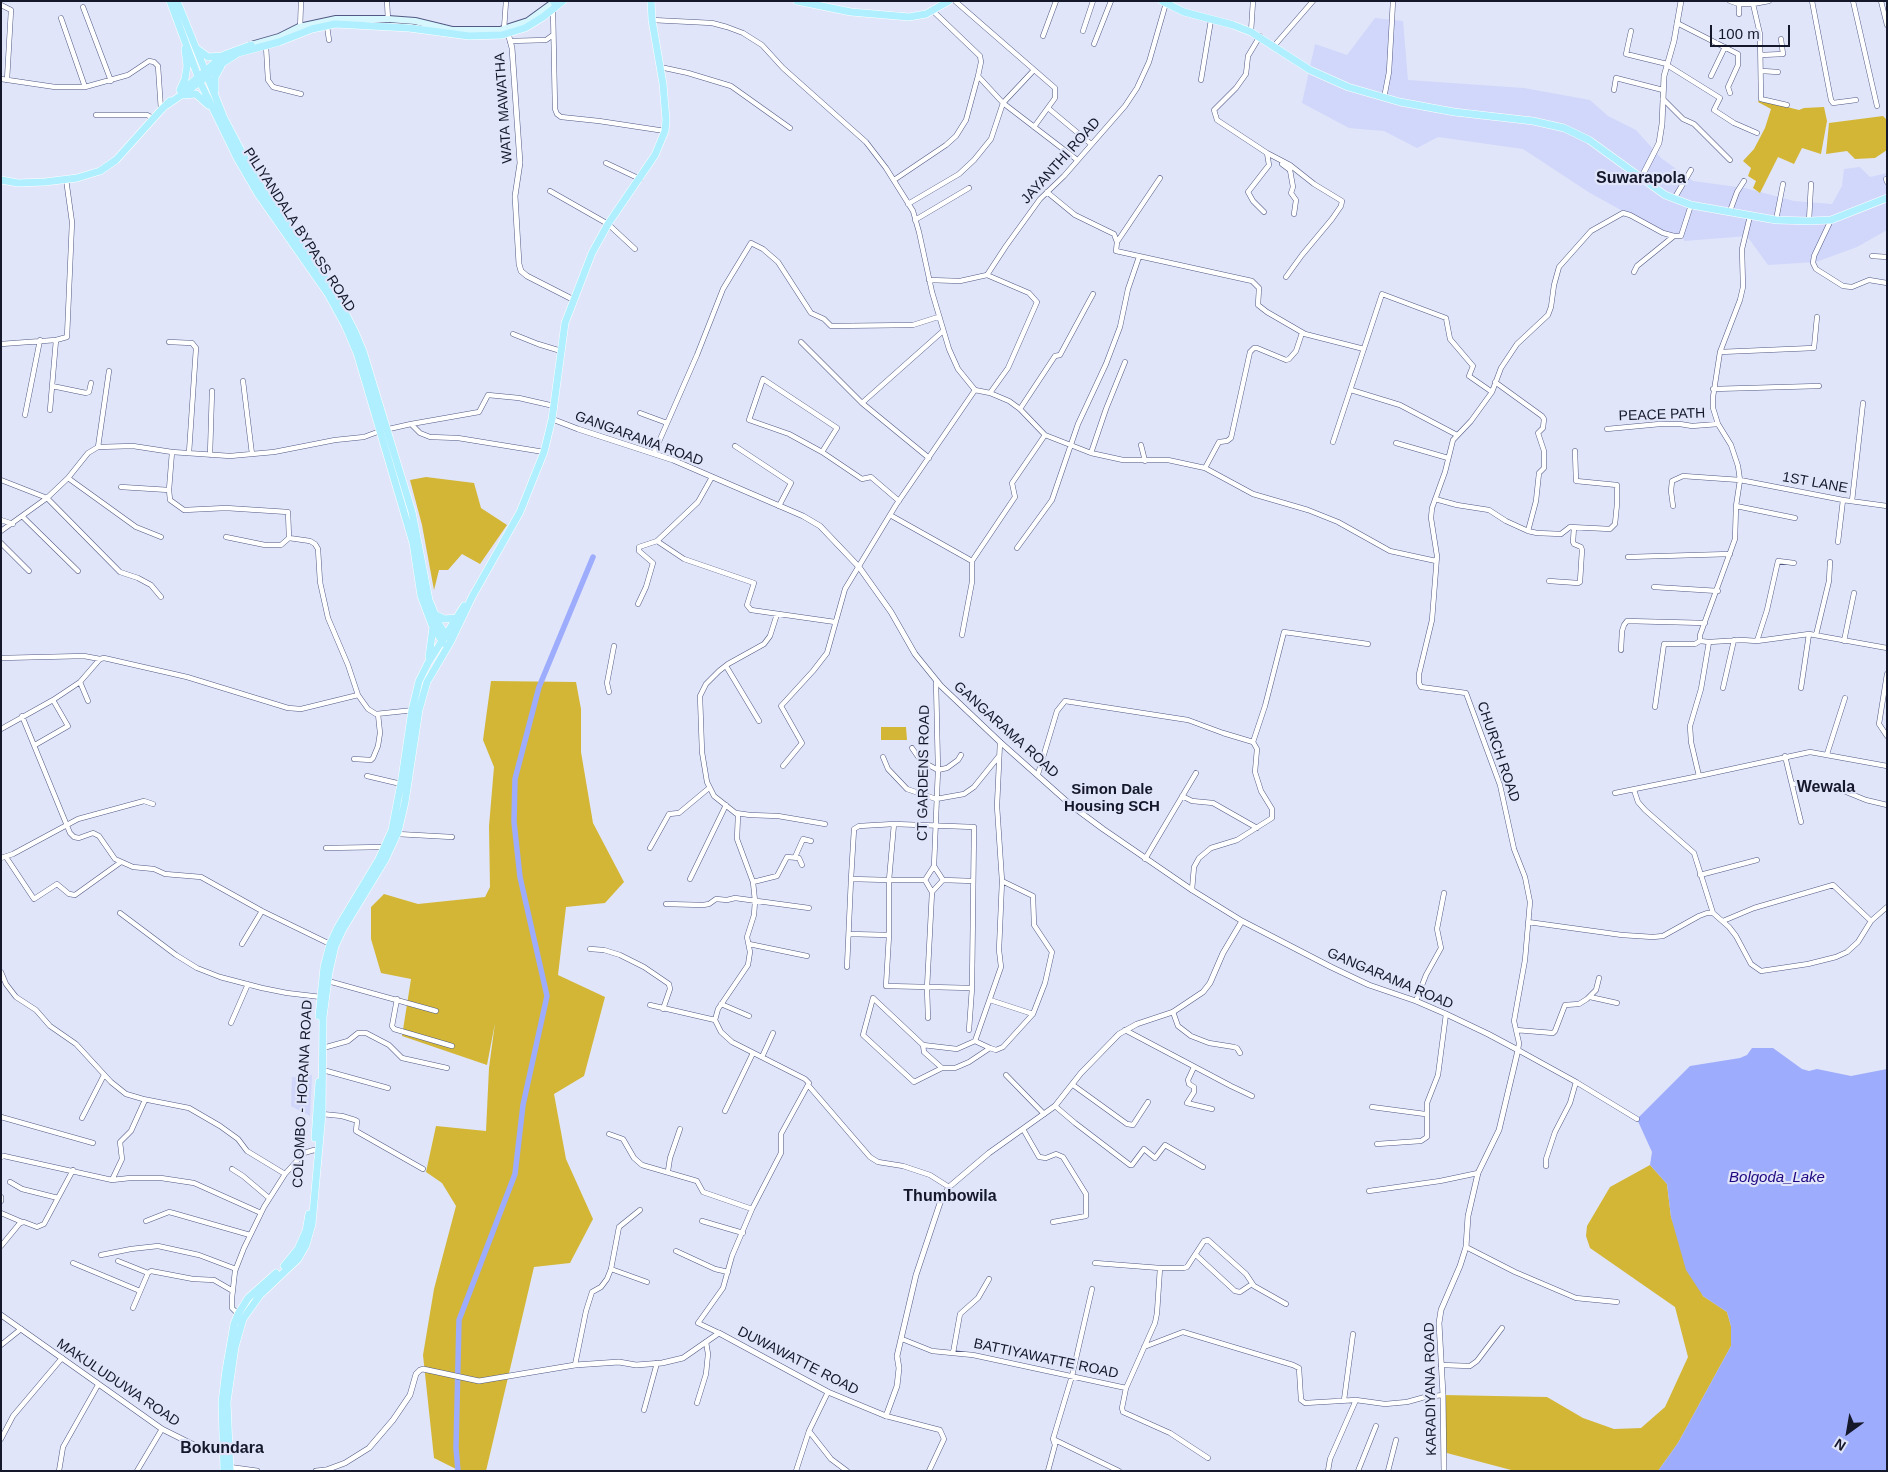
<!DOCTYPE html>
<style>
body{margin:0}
#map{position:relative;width:1888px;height:1472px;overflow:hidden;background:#e0e5f9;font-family:Arial,sans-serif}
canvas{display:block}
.frame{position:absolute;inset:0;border:2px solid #15182a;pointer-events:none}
.north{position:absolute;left:1823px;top:1407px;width:50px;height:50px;-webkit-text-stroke:4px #e0e5f9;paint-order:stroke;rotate:212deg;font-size:14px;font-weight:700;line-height:20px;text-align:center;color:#15182a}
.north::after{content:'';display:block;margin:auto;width:18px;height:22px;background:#15182a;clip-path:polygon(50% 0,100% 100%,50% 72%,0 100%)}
.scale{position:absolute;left:1710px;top:25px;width:80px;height:22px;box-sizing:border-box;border:2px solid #15182a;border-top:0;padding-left:6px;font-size:15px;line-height:18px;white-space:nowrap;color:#15182a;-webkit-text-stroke:4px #e0e5f9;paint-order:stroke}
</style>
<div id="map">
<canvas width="1888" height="1472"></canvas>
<div class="frame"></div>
<div class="north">N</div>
<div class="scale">100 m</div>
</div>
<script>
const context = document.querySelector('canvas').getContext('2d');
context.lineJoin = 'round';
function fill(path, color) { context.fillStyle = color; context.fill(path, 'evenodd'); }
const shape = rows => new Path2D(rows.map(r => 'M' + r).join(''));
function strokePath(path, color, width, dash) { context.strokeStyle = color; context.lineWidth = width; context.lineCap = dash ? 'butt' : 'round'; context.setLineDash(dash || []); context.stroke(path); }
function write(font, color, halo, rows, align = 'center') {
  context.font = font + ' Arial,sans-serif'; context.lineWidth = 4.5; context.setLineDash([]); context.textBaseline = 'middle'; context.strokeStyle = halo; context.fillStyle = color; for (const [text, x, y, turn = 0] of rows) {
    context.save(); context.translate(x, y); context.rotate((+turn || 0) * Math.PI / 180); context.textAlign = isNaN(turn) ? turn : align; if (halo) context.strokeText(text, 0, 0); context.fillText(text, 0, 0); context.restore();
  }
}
fill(shape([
 [1375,18,1403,21,1408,80,1524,88,1590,100,1608,116,1636,130,1661,158,1693,181,1745,188,1794,201,1832,204,1842,186,1844,169,1860,167,1870,177,1887,173,1887,230,1857,247,1816,262,1768,265,1747,236,1685,241,1681,236,1650,226,1590,193,1523,149,1438,137,1417,148,1384,131,1349,128,1302,103,1315,44,1347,55],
 [296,1075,312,1075,310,1116,291,1106,292,1077,296,1077]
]), '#d0d7fa');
fill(shape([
 [1759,100,1799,110,1804,108,1824,107,1827,121,1821,154,1802,148,1794,164,1778,157,1760,193,1753,188,1756,181,1748,176,1751,168,1743,161,1754,149,1765,128,1771,109,1758,102],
 [1883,116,1887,120,1887,150,1875,158,1855,159,1847,151,1826,154,1829,123],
 [426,477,474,483,481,508,507,525,480,564,462,554,448,570,439,570,434,590,422,525,410,480],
 [491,681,576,682,581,709,581,752,593,823,624,882,605,903,566,907,558,975,605,997,584,1076,554,1094,566,1159,593,1219,570,1263,534,1267,486,1471,460,1471,434,1458,423,1355,434,1289,456,1206,442,1183,426,1172,436,1126,486,1131,489,1068,495,1023,487,1065,402,1036,411,979,381,973,371,939,371,907,384,894,418,904,485,897,490,887,489,826,494,767,483,740],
 [881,727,906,727,907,740,881,740],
 [1650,1165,1667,1184,1671,1217,1703,1296,1727,1312,1731,1326,1731,1346,1678,1443,1658,1471,1515,1471,1443,1452,1443,1395,1547,1397,1583,1418,1614,1429,1641,1428,1665,1407,1688,1357,1675,1307,1590,1248,1586,1236,1587,1226,1610,1187]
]), '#d3b636');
fill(shape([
 [1752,1048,1773,1048,1802,1069,1809,1071,1817,1069,1851,1076,1887,1069,1887,1471,1658,1471,1678,1443,1731,1346,1731,1326,1727,1312,1703,1296,1686,1270,1671,1217,1667,1184,1650,1165,1652,1152,1637,1119,1690,1066,1740,1058,1747,1055]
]), '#9dacfc');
strokePath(shape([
 [458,1471,456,1448,459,1320,515,1174,523,1105,547,996,520,877,514,822,515,779,539,687,593,557]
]), '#9dacfc', 5.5);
const minor = shape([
 [387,1,388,20],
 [955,1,1055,88,1055,98,1034,127],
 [1730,1,1739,4,1753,4,1769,1],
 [1812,1,1831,100,1833,103,1856,100],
 [1853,1,1877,106],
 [1881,1,1887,25],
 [1739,4,1739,14],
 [1753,4,1760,34,1761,99,1787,105],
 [1,5,11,10,7,80],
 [83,7,111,81],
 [553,10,555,109,557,114,561,117,599,121,665,131],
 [933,11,980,56,981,62,978,76,1003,103,1076,159],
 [61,18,85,87],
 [652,20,712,23,727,27,743,33,762,45,783,68,866,142,886,168,913,211,919,232,932,292,949,349,958,369,975,390,990,393,1009,401,1020,409,1045,435,1091,453,1123,460,1168,460,1205,468,1253,494,1308,510,1338,522,1390,551,1436,561],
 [1677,23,1738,54,1738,65,1728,87,1730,93],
 [327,26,329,40],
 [504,29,506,1],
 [300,30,301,1],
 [1083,31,1093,1],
 [1631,31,1626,54,1667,64],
 [1251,32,1253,1],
 [1043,36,1056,1],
 [1260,36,1248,56,1246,74,1236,88,1214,110,1217,120,1267,153,1269,165,1248,192,1253,201,1264,212],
 [510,41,546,40,553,35],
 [1094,44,1111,1],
 [266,46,268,80,273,87,301,94],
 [1274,46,1313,1],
 [1761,55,1783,54,1781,39],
 [1667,65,1720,98,1714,110,1734,123,1757,133],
 [660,67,688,73,731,86,790,128],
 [1762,71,1778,72],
 [1711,76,1725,47],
 [1,79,55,87,85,87,128,75,149,61,154,62,158,66,161,110],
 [1201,80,1211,20],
 [1614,90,1616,78,1663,90],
 [1384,98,1389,72,1393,1],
 [1663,99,1683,119,1694,124,1730,160],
 [1048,108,1091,144],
 [96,115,147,115,153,118],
 [1267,153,1290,165,1314,184,1342,201,1341,206,1332,219,1302,255,1286,277],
 [606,163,640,179],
 [1282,164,1290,170,1293,187,1291,193,1296,200,1294,214],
 [1160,178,1117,242,1116,251,1252,281,1259,288,1258,305,1267,312,1305,334,1364,349],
 [1886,179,1887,182],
 [894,180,946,145,956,136,966,120,978,76],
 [550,191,608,224,635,249],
 [1047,192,1075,215,1114,234,1117,242],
 [1674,199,1691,170],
 [908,204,959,174,974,160,991,139,1003,103,1034,70],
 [1730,211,1737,192,1744,181],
 [1750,216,1742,249,1743,287,1740,300,1720,352,1713,397,1713,408,1718,424,1731,445,1738,466,1740,480,1736,506,1735,539,1700,635,1700,641,1709,642,1742,640,1757,641,1809,634,1887,648],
 [915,220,969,188],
 [1776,220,1783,184],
 [1831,220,1814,256,1813,263,1816,269,1843,286,1852,287,1869,280,1887,283],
 [1809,221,1811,184],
 [1872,256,1887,257],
 [1634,272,1637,266,1674,236],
 [987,275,1029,293,1037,302,1008,368,990,393],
 [929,280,960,281,987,275,1006,246,1040,199,1064,176,1125,106,1137,88,1149,62,1166,3],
 [513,334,538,344,561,351],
 [169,342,192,343,196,348,189,453],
 [801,342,862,403,929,458],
 [1,344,56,340,67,337,72,222,66,179],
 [1720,352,1814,348,1817,317],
 [243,381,252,454],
 [1495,382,1542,416,1544,419,1543,428,1538,433,1544,451,1544,468,1539,473,1536,501,1528,531],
 [52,386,86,393,89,392,91,383],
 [1713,389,1819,386],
 [1351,390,1400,405,1457,435],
 [862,403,943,331],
 [1020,409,1055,356,1060,355,1093,294],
 [50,410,56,340],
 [640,413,667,423],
 [25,415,40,340],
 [411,424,479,412,488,395,519,398,554,406],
 [1607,429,1660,424,1680,424,1692,426,1718,424],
 [1333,442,1382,294,1446,318,1450,339,1473,366,1469,376,1492,392],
 [1396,443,1448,458],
 [1141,445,1145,461],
 [735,446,791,483,779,506],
 [98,447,109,371],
 [172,452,169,490,170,500,184,510,226,508,288,512,289,538,310,541,315,544,318,549,320,582,328,618,348,665,358,695],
 [822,452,837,428,763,379,749,420,789,434,822,452,862,479,871,477,899,501],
 [654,453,697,355,723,289,751,243,763,249,778,262,811,313,824,319,831,326,913,325,938,317],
 [1091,453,1106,409,1125,362],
 [210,455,212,391],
 [1205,468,1219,442,1227,441,1231,438,1250,352,1254,348,1257,348,1286,360,1289,359,1296,351,1302,333],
 [68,478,136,527,161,537],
 [1,480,47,498,120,572,138,578,151,585,161,597],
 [121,487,169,490],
 [1435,499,1457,505,1489,510,1506,521,1528,531,1537,533,1561,534,1570,527,1610,529,1615,524,1617,504,1617,485,1576,481,1575,451],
 [1852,501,1863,403],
 [1673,506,1671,491,1672,481,1683,476,1740,480,1843,500,1887,506],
 [1736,506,1795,518],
 [890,515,972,561,972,582,962,635],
 [23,517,78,571],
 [1,520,13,524],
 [1,531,47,498,68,478,88,453,98,447,133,446,172,452,230,456,274,452,335,440,364,437,380,431,411,424,420,433,430,437,458,438,544,452],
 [226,537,265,545,281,545,289,538],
 [657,541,684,559,754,583,747,605,751,610,835,622],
 [1838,542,1843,500],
 [1,543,29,571],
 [1017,548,1052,500,1078,424,1106,364,1120,327,1128,289,1139,257],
 [1628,557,1730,554],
 [972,561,1015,497,1012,483,1045,435],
 [1549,581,1578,583,1580,582,1582,550,1581,547,1574,544,1573,542,1574,527],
 [1654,587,1718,591],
 [638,604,646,587,653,563,639,551,639,547,657,541,698,502,712,477],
 [1816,635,1829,581,1830,562],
 [1757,641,1767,610,1778,561,1794,563],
 [1844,641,1854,593],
 [1709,642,1701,689,1690,726,1691,742,1699,776,1810,752,1887,766],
 [1621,650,1622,631,1624,625,1627,621,1705,623],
 [1,658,84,656,100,659],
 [726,666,759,721],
 [1887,674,1879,724,1887,736],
 [80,682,88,701],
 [1723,688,1734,640],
 [1801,688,1809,634],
 [609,692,607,683,614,646],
 [1655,707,1664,644,1695,644,1700,641],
 [22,716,70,833,74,837,79,838,93,833,99,836,115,859,133,867,154,869,165,874,201,877,262,911,332,945],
 [1,729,53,700,80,682,100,659,104,658,187,677,288,708,301,709,358,695,368,709,376,714,414,710],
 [35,745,68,726,53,700],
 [912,748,921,761,938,770,947,768,958,760,961,755],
 [1827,754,1845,698],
 [1785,756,1801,822],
 [883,757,888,769,907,789,936,799,964,794,974,787,999,756],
 [354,759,371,760,373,758,378,746,380,733,378,714],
 [783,766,802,743,781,706,813,671,827,653,845,589,896,505,975,390],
 [1038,774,1057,711,1065,701,1188,720,1223,733,1253,742],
 [367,776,401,784],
 [1792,784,1811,783,1834,787,1866,800,1887,805],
 [1634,790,1638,802,1645,810,1694,853,1713,913],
 [1615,793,1699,776],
 [1182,796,1192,801,1213,803,1257,828],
 [736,813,750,815,778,816,825,824],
 [894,824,889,880,889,935,886,986,972,988,974,827,894,824,859,826,854,829,851,879,889,880,925,880],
 [397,834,452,837],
 [326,848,384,847],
 [650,848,669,814,679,813,709,788],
 [6,857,34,899,57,884,69,894,75,895,121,862],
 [795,857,803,839,811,841],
 [1,858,13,854,78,819,144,801,153,804],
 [1145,859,1196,773],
 [934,866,943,880,932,892,925,880,934,866,938,770,936,681],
 [1700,875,1757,860],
 [690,879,726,805],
 [943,880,973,881],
 [1002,881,1033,896,1034,925,1052,952,1045,983,1033,1014],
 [753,882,777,876,787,857,799,858,802,865],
 [1192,890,1194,867,1199,858,1211,848,1237,840,1272,818,1272,809,1261,791,1255,772,1257,749,1253,742,1265,706,1284,632,1368,644],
 [666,904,703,905,709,904,716,899,727,900,735,898,809,908],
 [120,913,176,955,197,968,220,977,262,988,287,993,321,997],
 [1723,921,1754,908,1833,885,1871,921],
 [1528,922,1622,935,1653,937,1663,936,1699,916,1707,913,1713,913,1729,927,1736,936,1751,964,1761,971,1808,964,1836,957,1847,952,1858,942,1871,921,1887,907],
 [849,934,889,935],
 [242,944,262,911],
 [749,944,807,956],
 [590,949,604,950,620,955,644,967,669,984,670,989,663,1009],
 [847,967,851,879],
 [1,972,6,984,16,997,36,1010,50,1026,76,1044,111,1082,126,1094,143,1099,189,1108,220,1126,238,1139,247,1151,285,1174],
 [328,981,436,1011],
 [1590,997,1617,1003],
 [397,999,392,1026,394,1029,452,1046],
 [1416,1001,1426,975,1441,948,1437,929,1444,893],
 [721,1004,749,1016],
 [650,1005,715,1020],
 [1173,1012,1178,1026,1191,1036,1209,1043,1234,1047,1237,1048,1240,1053],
 [928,1018,927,988,932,892],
 [231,1023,248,984],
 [969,1030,972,988],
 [1125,1030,1231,1086,1252,1096],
 [1516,1030,1553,1033,1555,1031,1565,1005,1579,1004,1587,999,1596,990,1599,978],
 [975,1041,990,1048,969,1062,955,1068,942,1068,924,1052,923,1045,957,1049,975,1041,1001,967,999,950,1002,881,997,806,1000,742],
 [923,1045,873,998,863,1035,914,1082,942,1068],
 [323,1048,348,1041,358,1033,366,1033,389,1045,402,1058,447,1068],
 [990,1048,996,1050,1003,1047,1033,1014,990,1000],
 [762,1057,773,1033],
 [1194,1067,1188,1080,1189,1084,1194,1087,1194,1092,1187,1103,1212,1109],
 [323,1070,388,1088],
 [1006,1075,1044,1114],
 [808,1085,870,1157,878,1162,903,1166,930,1175,949,1187],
 [1073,1085,1127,1124,1133,1125,1148,1102],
 [1055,1106,1075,1123,1130,1165,1132,1165,1144,1149,1155,1158,1165,1145,1203,1167],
 [1372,1107,1425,1114],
 [725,1111,753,1053],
 [322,1114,342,1116,355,1120,357,1121,356,1131,423,1169],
 [1,1117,93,1143],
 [82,1118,104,1075],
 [1637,1119,1576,1082,1518,1050,1519,1043,1514,1021,1525,960,1530,902,1525,877,1514,849,1500,785,1466,693,1421,687,1419,683,1419,674,1432,620,1437,556,1431,518,1432,508,1445,472,1453,440,1471,421,1492,392,1501,368,1517,344,1548,315,1551,307,1554,285,1559,267,1591,231,1623,213,1630,215,1663,233,1674,236,1681,236,1691,205],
 [1023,1129,1039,1157,1046,1158,1056,1154,1063,1157,1086,1194,1086,1216,1053,1222],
 [609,1134,623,1139,634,1158,642,1165,697,1181,703,1192,752,1209],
 [1377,1144,1421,1141,1427,1137,1427,1103,1438,1075,1446,1014],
 [1,1157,4,1156,112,1180,130,1178,161,1178,194,1183,261,1213],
 [1546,1166,1546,1159,1555,1132,1570,1103,1576,1082],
 [232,1169,243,1176,269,1198],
 [668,1171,670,1158,680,1129],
 [112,1180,122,1159,120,1142,131,1131,145,1100],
 [10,1182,22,1189,58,1198],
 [1369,1191,1440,1181,1478,1173],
 [1,1197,1,1201],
 [1,1213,22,1222],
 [146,1221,169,1212,173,1213,250,1235],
 [702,1221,743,1233],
 [1,1246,20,1223,24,1222,37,1227,44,1224,73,1170],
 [1466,1247,1515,1272,1576,1298,1617,1302],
 [676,1251,715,1269,728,1272],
 [101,1255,131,1249,158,1246,199,1255,236,1269],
 [1196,1255,1235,1291,1240,1292,1252,1284],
 [118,1261,148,1273],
 [73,1263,140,1291],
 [1095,1263,1160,1268,1157,1313,1155,1323,1126,1388],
 [1160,1268,1184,1268,1187,1267,1204,1241,1208,1240,1246,1274,1254,1286,1286,1304],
 [611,1269,647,1282],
 [133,1308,148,1273,151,1271,193,1279,214,1280,233,1291],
 [239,1315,232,1308,232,1298,235,1271,244,1248,264,1207,285,1174,304,1153,314,1150,318,1152],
 [719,1333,698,1323,723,1288,732,1256,752,1209,781,1153,781,1134,809,1083,805,1079,732,1042,721,1032,715,1020,718,1009,748,965,750,952,747,937,754,915,755,901,753,882,737,839,738,815,714,796,707,782,702,752,700,696,706,684,719,671,728,664,764,644,770,636,777,614],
 [902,1339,932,1351,973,1355,1126,1388,1122,1408,1123,1412,1170,1433,1208,1458],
 [1,1345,21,1329],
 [1144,1347,1183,1332,1293,1365,1299,1368,1301,1400,1305,1403,1356,1400,1385,1404,1407,1402,1425,1397,1443,1395],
 [953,1353,960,1314,978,1298,989,1279],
 [575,1365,586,1311,592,1292,601,1287,607,1279,611,1269,619,1227,640,1210],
 [1441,1365,1470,1366,1477,1361,1502,1328],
 [1344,1400,1353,1334],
 [697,1403,706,1374,708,1354,706,1342],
 [644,1410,657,1363],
 [886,1416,940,1430,944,1439,929,1471],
 [809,1431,831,1459,847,1471],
 [1,1439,13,1416,62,1358],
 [1053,1439,1119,1471],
 [59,1471,63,1447,98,1385],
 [137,1471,162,1429],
 [796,1471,809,1431,828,1392],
 [1048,1471,1055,1445,1053,1439,1072,1376,1092,1289],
 [1328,1471,1330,1459,1356,1400],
 [1358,1471,1376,1426],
 [1388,1471,1396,1440]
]);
const tertiary = shape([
 [508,33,512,48,520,163,515,196,519,264,521,271,527,276,574,300],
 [1641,178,1659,143,1662,124,1664,76,1674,41,1681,1],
 [552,419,578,429,673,460,803,516,820,526,859,567,891,612,915,654,941,686,1000,742,1072,806,1103,829,1192,890,1242,921,1331,967,1369,985,1416,1001,1446,1014,1488,1034,1518,1050,1499,1130,1478,1173,1468,1216,1466,1247,1460,1266,1441,1310,1439,1323,1443,1395,1444,1471],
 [1,1315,162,1429,202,1449,226,1453],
 [228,1467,257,1471],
 [316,1471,326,1470,345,1463,369,1448,393,1420,410,1395,416,1374,420,1370,423,1369,479,1381,575,1365,619,1362,636,1365,662,1363,683,1358,719,1333,828,1392,886,1416,897,1386,899,1368,897,1356,916,1275,940,1203,949,1187,989,1153,1055,1106,1081,1073,1119,1034,1137,1024,1173,1012,1203,992,1210,983,1223,953,1242,921]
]);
const secondary = shape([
 [251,45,279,37,299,27,336,19,388,19,415,21,452,30,500,30,528,21,554,2]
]);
const primary = shape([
 [170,1,200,82,237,158,258,194,328,294,345,325,357,353,413,543,421,596,432,625,443,643],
 [177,1,224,118,248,164,263,190,333,289,355,332,363,351,412,512,429,600,439,624,447,637],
 [797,1,851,12,909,17,926,14,949,1],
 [1162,1,1184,12,1233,25,1251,32,1310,70,1348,87,1400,102,1454,112,1533,121,1564,128,1589,140,1665,195,1691,205,1776,220,1809,221,1831,220,1887,198],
 [554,2,554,1],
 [196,48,208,57,222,56],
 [180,90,185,79,187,66,185,49],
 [182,91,224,55,251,45],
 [215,91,215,77,221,66],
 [184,95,196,94,208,105],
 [167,105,200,82,215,68,238,53,279,42,312,29,335,24,409,28,469,36,502,35,525,28,543,17,563,1],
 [1,180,18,183,45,182,77,178,100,171,116,160,161,110,170,101],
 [434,614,444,619,456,618],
 [429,657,433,627],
 [319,1016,324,967,330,944,338,927,379,859,392,830,402,778,412,710,419,681,428,663,464,606],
 [315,1138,319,1082],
 [284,1266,298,1249,306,1231,309,1214],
 [224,1471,222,1402,226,1370,234,1324,238,1314,248,1298,276,1273],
 [230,1471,227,1402,235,1347,243,1319,260,1295,298,1259,306,1245,312,1224,322,1114,323,1017,329,972,335,946,343,929,385,860,398,832,405,802,419,710,427,682,451,641,472,597,520,512,544,452,552,419,565,323,592,253,608,224,655,155,665,131,666,120,663,84,652,20,651,1]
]);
strokePath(minor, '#515983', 5.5);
strokePath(tertiary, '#515983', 6);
strokePath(secondary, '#515983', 8);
strokePath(primary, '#fff', 8);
strokePath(minor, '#fff', 4.5);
strokePath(tertiary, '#fff', 5);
strokePath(secondary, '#d7f7ff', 6);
strokePath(primary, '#afefff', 7);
write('14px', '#15182a', '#e0e5f9', [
 ["WATA MAWATHA",504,108,-94],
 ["JAYANTHI ROAD",1061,161,-48],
 ["PILIYANDALA BYPASS ROAD",299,230,57],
 ["PEACE PATH",1662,415,-2],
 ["GANGARAMA ROAD",639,439,20],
 ["1ST LANE",1815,483,10],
 ["GANGARAMA ROAD",1006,730,42],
 ["CHURCH ROAD",1498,752,71],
 ["CT GARDENS ROAD",924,773,-89],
 ["GANGARAMA ROAD",1390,979,23],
 ["COLOMBO - HORANA ROAD",303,1094,-87],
 ["BATTIYAWATTE ROAD",1046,1359,12],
 ["DUWAWATTE ROAD",798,1361,27],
 ["MAKULUDUWA ROAD",118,1383,34],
 ["KARADIYANA ROAD",1431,1389,-91]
]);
write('bold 15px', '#15182a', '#e0e5f9', [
 ["Simon Dale",1112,790],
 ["Housing SCH",1112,807]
]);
write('italic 15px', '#1f0680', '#e0e5f9', [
 ["Bolgoda_Lake",1777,1178]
]);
write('bold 16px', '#15182a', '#e0e5f9', [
 ["Suwarapola",1641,179],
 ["Wewala",1826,788],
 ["Thumbowila",950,1197],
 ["Bokundara",222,1449]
]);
</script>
